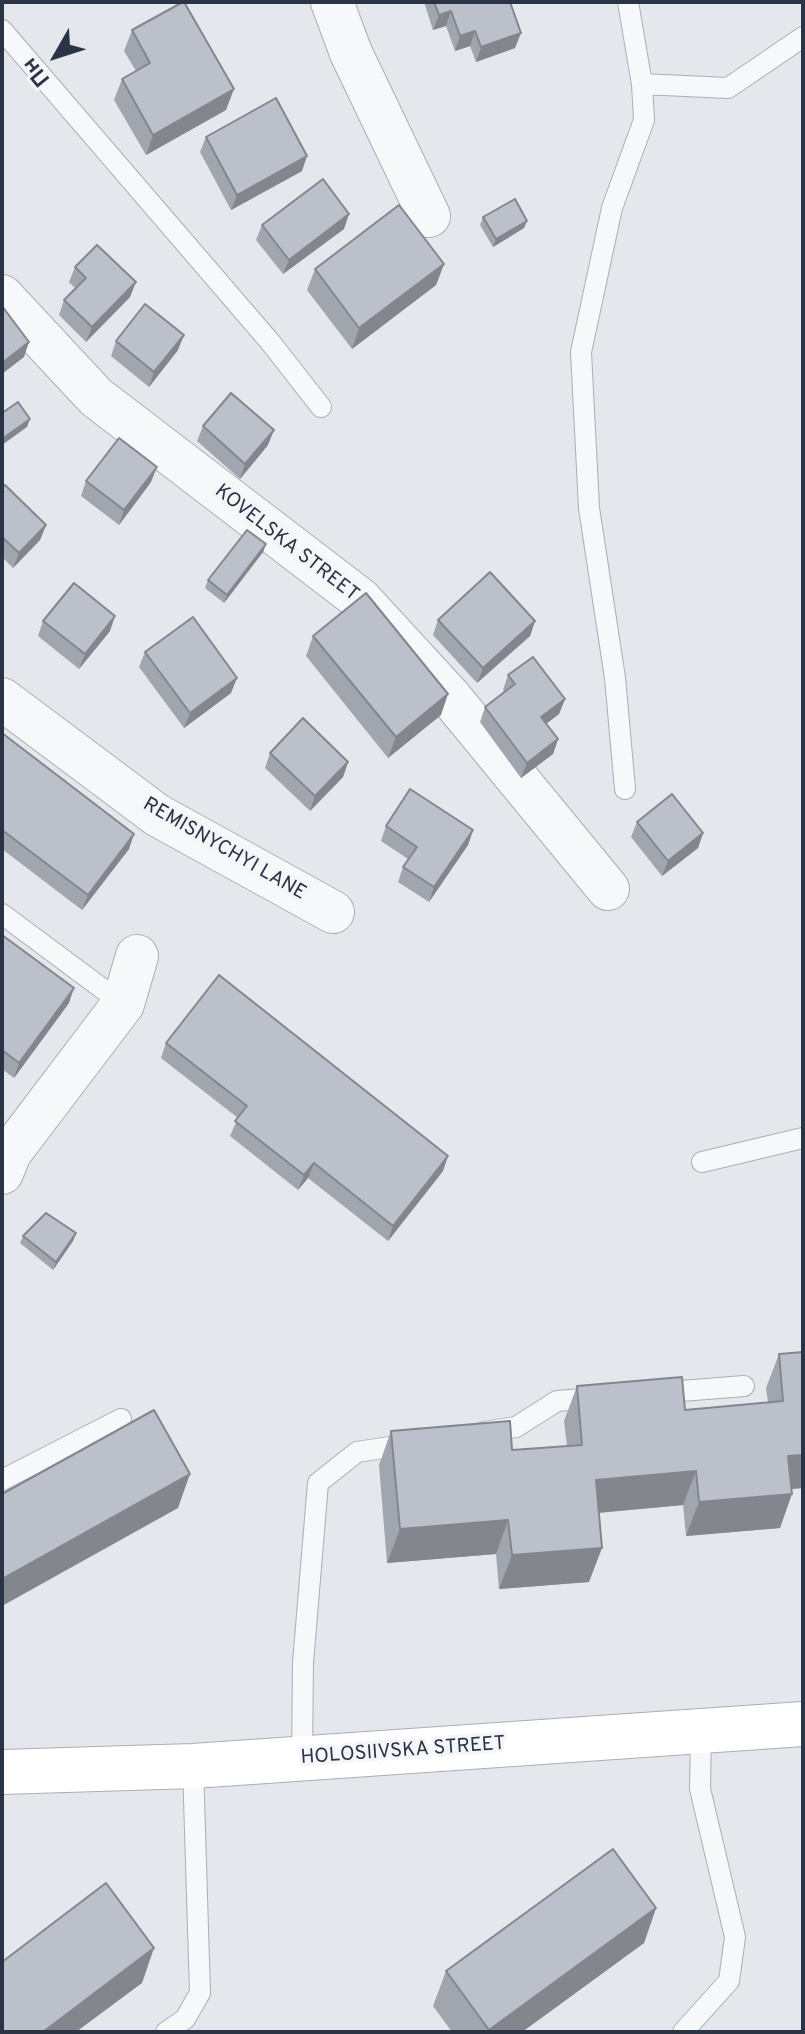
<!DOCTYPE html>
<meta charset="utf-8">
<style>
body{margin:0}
#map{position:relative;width:805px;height:2034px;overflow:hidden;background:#e4e7ec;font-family:Overpass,sans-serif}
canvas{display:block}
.frame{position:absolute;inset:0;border:4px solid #2b3445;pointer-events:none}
.north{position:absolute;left:16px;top:16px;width:80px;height:80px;-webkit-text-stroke:6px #f4f6f9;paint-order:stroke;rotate:231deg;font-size:22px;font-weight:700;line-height:32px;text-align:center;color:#2b3445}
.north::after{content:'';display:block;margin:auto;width:28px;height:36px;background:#2b3445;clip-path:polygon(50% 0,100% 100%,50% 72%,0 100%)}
</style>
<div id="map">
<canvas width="805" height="2034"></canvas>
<div class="frame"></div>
<div class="north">Пн</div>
</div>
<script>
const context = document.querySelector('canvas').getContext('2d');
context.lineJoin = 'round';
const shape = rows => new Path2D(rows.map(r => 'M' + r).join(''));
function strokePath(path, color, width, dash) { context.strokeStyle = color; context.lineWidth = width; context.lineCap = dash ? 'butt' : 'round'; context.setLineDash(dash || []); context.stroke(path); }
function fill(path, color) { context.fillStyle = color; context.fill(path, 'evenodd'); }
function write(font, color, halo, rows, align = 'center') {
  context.font = font + ' Overpass,sans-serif'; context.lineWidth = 7; context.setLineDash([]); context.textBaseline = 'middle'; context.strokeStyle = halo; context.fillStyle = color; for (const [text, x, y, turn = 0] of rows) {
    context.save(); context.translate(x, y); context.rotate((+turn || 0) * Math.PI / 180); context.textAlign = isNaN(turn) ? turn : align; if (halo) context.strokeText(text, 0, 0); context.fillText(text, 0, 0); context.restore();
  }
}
const lane = shape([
 [2,30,271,343,321,407],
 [642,84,728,88,803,37],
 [625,789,615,678,589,508,581,352,612,208,644,120,642,84,628,2],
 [2,914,123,1004],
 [702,1162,803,1138],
 [656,1393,744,1386],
 [484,1432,516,1427,557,1401,596,1398],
 [2,1480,121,1419],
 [302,1759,303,1663,318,1483,357,1452,409,1444],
 [166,2032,185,2019,200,1993,193,1766],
 [683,2032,729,1981,735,1937,700,1789,701,1732]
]);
const street = shape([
 [332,2,351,53,429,216],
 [2,296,96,397,360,599,451,698,608,889],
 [2,699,157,815,333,912],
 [2,1173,10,1153,123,1004,137,956]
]);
const secondary = shape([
 [2,1772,193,1766,803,1724]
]);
strokePath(lane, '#a9aeb7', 22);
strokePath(street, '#a9aeb7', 44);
strokePath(secondary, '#a9aeb7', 46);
strokePath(lane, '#f7f8fa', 20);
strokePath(street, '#f7f8fa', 42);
strokePath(secondary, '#fff', 44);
fill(shape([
 [424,2,513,2,510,4,515,48,476,62,470,46,455,51,446,26,433,30],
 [132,30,226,110,146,155,114,100,122,79,136,71,124,51],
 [206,137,302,171,231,210,200,152],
 [483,217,527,221,524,228,493,247,480,225],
 [262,225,344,229,283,274,256,240],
 [444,264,436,285,352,349,307,290,315,269],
 [75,267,130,297,86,342,59,315,64,300,75,288,69,282],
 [116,341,178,350,149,387,111,356],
 [203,426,268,445,240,479,197,441],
 [86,481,151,482,119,525,81,496],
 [2,488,46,525,40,540,13,568,2,557],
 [266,544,263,552,224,603,205,588,208,580],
 [438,620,535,621,530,636,477,683,433,635],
 [43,621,110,631,79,669,38,636],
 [313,636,441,715,388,758,306,656],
 [145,652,231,693,184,728,139,667],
 [508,675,565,699,559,714,546,724,558,739,553,754,521,778,480,722,485,707,505,693,503,690],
 [2,733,129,849,82,910,2,849],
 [270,753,348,762,343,777,310,811,265,768],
 [637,822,703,833,698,848,662,876,631,837],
 [386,826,473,830,468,845,429,902,398,882,403,867,408,859,381,841],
 [2,935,69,1003,14,1078,2,1069],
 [166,1043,443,1171,388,1241,308,1178,298,1190,230,1136,238,1118,161,1058],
 [76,1233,73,1241,53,1270,20,1243,23,1236],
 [803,1352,803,1488,792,1489,780,1528,686,1536,683,1505,599,1513,589,1582,499,1589,496,1554,387,1563,379,1465,391,1431,512,1450,567,1446,564,1421,577,1386,685,1410,768,1402,766,1388,779,1354],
 [656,1908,644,1943,522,2032,452,2032,433,2006,446,1971]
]), '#a1a5ae');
fill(shape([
 [451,11,446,26,433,30,439,15],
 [475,31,470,46,455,51,460,36],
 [521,33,515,48,476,62,481,47],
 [234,89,226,110,146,155,153,135],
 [307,156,302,171,231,210,237,195],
 [349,214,344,229,283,274,289,260],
 [527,221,524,228,493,247,496,239],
 [444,264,436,285,352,349,359,328],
 [136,282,130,297,86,342,92,327],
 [184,335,178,350,149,387,154,372],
 [29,342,24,357,2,374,2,363],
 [30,419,27,427,2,445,2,439],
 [274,430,268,445,240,479,245,464],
 [157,467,151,482,119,525,124,510],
 [46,525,40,540,13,568,19,553],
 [266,544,263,552,224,603,227,595],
 [115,616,110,631,79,669,85,654],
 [535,621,530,636,477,683,483,668],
 [237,678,231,693,184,728,190,713],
 [448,694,441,715,388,758,396,737],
 [565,699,559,714,535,732,541,717],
 [558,739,553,754,521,778,527,763],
 [348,762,343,777,310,811,315,796],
 [473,830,468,845,429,902,434,887],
 [703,833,698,848,662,876,668,861],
 [134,834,129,849,82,910,88,895],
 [74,988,69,1003,14,1078,19,1063],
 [448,1156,443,1171,388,1241,393,1226],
 [314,1163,308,1178,298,1190,304,1175],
 [76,1233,73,1241,53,1270,56,1262],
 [803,1455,803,1488,776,1490,788,1456],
 [696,1471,683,1505,583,1514,596,1480],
 [190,1474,178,1508,2,1606,2,1579],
 [792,1494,780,1528,686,1536,699,1502],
 [508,1520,496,1554,387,1563,400,1529],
 [602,1548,589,1582,499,1589,512,1555],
 [656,1908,644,1943,522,2032,488,2032,489,2030],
 [154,1948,142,1983,76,2032,43,2032]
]), '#83868d');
const building = shape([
 [183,2,184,2,234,89,153,135,122,79,150,63,132,30,183,2],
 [434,2,510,2,521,33,481,47,475,31,460,36,451,11,439,15,434,2],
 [276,98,307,156,237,195,206,137,276,98],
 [323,179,349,214,289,260,262,225,323,179],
 [515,199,527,221,496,239,483,217,515,199],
 [399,205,444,264,359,328,315,269,399,205],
 [97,245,136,282,92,327,64,300,86,278,75,267,97,245],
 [145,304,184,335,154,372,116,341,145,304],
 [2,306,29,342,2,363,2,306],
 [231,393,274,430,245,464,203,426,231,393],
 [18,402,30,419,2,439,2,413,18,402],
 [119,438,157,467,124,510,86,481,119,438],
 [5,485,46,525,19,553,2,537,2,488,5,485],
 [247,530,266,544,227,595,208,580,247,530],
 [490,572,535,621,483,668,438,620,490,572],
 [74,583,115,616,85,654,43,621,74,583],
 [366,593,448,694,396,737,313,636,366,593],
 [193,617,237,678,190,713,145,652,193,617],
 [533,657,565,699,541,717,558,739,527,763,485,707,515,684,508,675,533,657],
 [303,718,348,762,315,796,270,753,303,718],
 [2,733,134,834,88,895,2,830,2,733],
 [410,789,473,830,434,887,403,867,417,847,386,826,410,789],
 [672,794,703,833,668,861,637,822,672,794],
 [2,935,74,988,19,1063,2,1050,2,935],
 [219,975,448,1156,393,1226,314,1163,304,1175,235,1121,247,1106,166,1043,219,975],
 [46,1213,76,1233,56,1262,23,1236,46,1213],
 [803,1352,803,1455,788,1456,792,1494,699,1502,696,1471,596,1480,602,1548,512,1555,508,1520,400,1529,391,1431,510,1421,512,1450,582,1445,577,1386,682,1377,685,1410,783,1401,779,1354,803,1352],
 [154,1410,190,1474,2,1579,2,1494,154,1410],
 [613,1849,656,1908,489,2030,446,1971,613,1849],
 [106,1883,154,1948,43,2032,2,2032,2,1962,106,1883]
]);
fill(building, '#bbc0ca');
strokePath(building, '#83868d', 2);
write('20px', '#2b3445', '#f4f6f9', [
 ["KOVELSKA STREET",286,544,38],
 ["REMISNYCHYI LANE",224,850,30],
 ["HOLOSIIVSKA STREET",403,1752,-4]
]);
</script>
